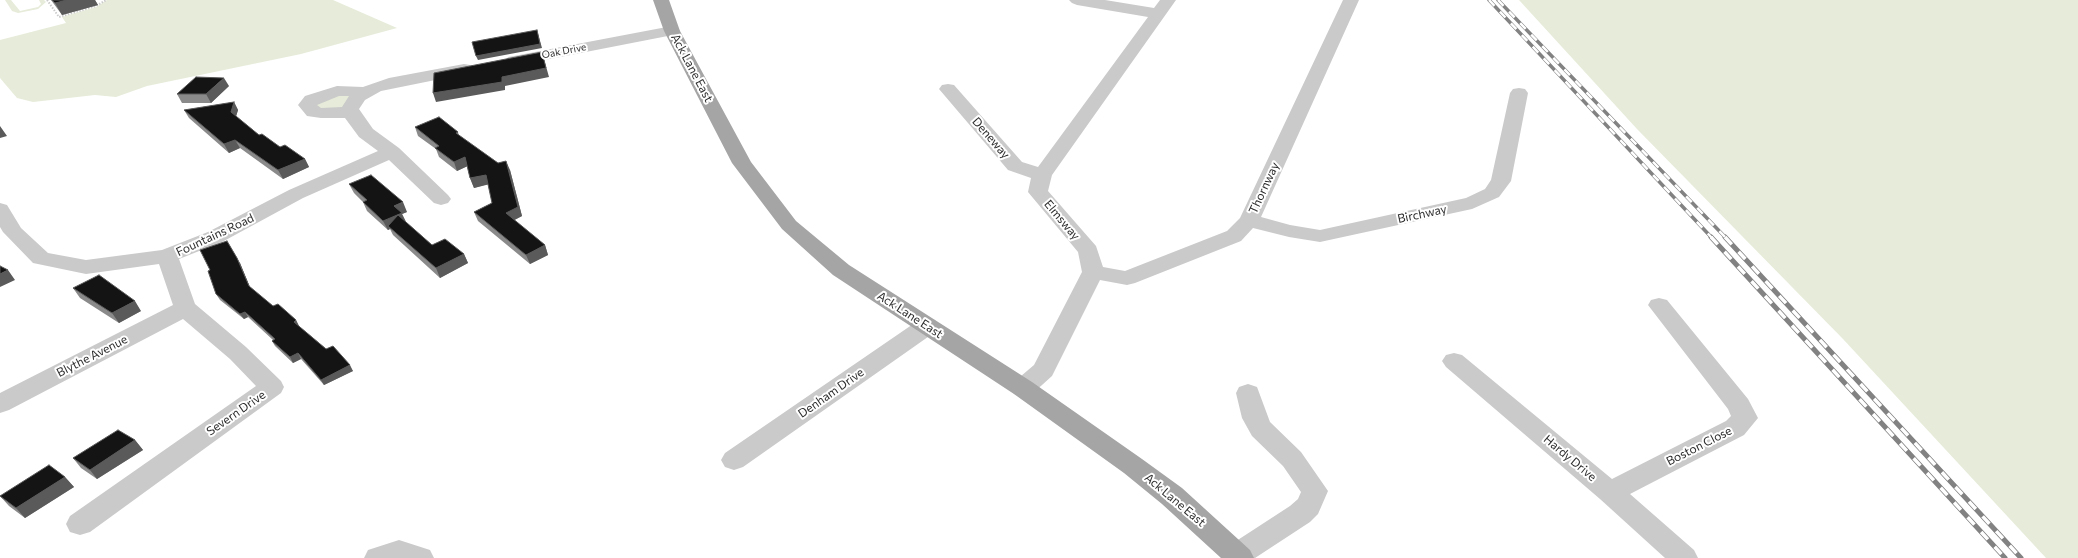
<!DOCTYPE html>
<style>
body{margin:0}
canvas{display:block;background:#fff}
</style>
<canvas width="2078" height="558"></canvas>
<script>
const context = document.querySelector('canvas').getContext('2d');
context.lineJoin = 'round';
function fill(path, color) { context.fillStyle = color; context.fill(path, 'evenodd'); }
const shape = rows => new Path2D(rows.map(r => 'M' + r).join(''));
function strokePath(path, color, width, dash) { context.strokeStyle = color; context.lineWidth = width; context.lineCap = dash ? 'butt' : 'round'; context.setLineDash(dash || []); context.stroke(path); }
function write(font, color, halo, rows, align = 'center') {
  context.font = font + ' Commissioner,sans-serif'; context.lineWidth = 4; context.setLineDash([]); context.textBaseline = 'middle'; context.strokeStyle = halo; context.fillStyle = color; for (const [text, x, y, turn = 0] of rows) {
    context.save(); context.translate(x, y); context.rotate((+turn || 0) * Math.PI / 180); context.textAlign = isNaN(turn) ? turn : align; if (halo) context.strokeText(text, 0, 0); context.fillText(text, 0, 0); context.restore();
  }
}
fill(shape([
 [5,0,11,0,20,11,38,7,41,4,39,0,44,0,46,2,38,9,18,13,12,11],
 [107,0,333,0,397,28,301,54,147,86,116,97,95,95,33,102,17,98,0,78,0,40,66,23,62,17,96,7],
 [1519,0,2078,0,2078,558,2046,558,1843,339,1637,129],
 [356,90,350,109,321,113,311,100]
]), '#e6ecd9');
strokePath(shape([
 [47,0,59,17,96,6,106,0]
]), '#cacaca', 2, [1.5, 1.5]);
fill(shape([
 [1069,0,1105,0,1154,8,1160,0,1176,0,1052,175,1048,191,1096,246,1103,267,1125,271,1227,231,1240,218,1343,0,1359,0,1261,217,1290,225,1320,230,1466,198,1485,189,1491,180,1510,93,1513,89,1519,88,1525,89,1528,93,1511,181,1499,197,1472,209,1320,242,1289,237,1253,228,1241,241,1135,283,1127,285,1100,280,1052,376,1032,394,1023,397,1014,394,1011,388,1014,382,1034,365,1082,272,1078,252,1028,192,1031,178,1008,170,939,89,942,85,948,84,954,85,1022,162,1038,167,1148,17,1077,5,1072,3,1069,0],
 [672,26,678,28,680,31,678,34,514,66,508,65,506,61,508,57,514,56,672,26],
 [464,64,470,65,473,69,470,73,381,91,365,100,359,109,373,129,399,148,448,195,451,199,448,203,441,205,434,203,389,160,303,198,222,242,179,259,195,304,246,347,281,381,284,387,281,393,90,532,80,535,70,532,66,524,70,516,256,386,230,359,183,319,9,410,0,413,0,393,173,305,159,264,86,274,33,263,3,232,0,227,0,203,7,205,21,228,48,253,86,260,162,250,208,232,289,190,378,151,359,137,345,118,321,118,307,116,298,105,305,96,337,86,363,87,389,78,464,64],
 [339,96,349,96,342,107,321,108,317,105,339,96],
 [1659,298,1667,300,1748,399,1758,418,1744,435,1630,494,1694,550,1698,558,1665,558,1600,499,1446,367,1442,361,1446,355,1454,353,1462,355,1612,479,1726,421,1731,416,1728,409,1648,305,1651,300,1659,298],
 [927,318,935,320,939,326,935,332,743,467,734,470,725,467,721,460,725,453,919,320,927,318],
 [1248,384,1257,387,1270,422,1301,452,1328,491,1318,514,1310,522,1255,558,1224,558,1223,555,1227,547,1290,506,1298,499,1301,492,1283,466,1252,436,1242,418,1236,393,1239,387,1248,384],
 [399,540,430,550,434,558,364,558,368,550,399,540]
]), '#cacaca');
fill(shape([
 [653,0,669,0,680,31,751,162,796,221,849,265,1032,382,1142,459,1182,488,1250,550,1254,558,1221,558,1162,504,1124,473,1014,394,833,275,782,229,732,163,664,31,653,0]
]), '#a5a5a5');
const railFar1 = shape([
 [1489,0,1712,238],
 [1498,0,1726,238]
]);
const rail = shape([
 [1711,237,2005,558],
 [1725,237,2021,558]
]);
strokePath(railFar1, '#828282', 3.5);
strokePath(rail, '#828282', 5);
strokePath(railFar1, '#fff', 2.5, [8]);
strokePath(rail, '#fff', 3.5, [10]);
fill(shape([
 [51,0,95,0,98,5,62,15],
 [229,86,211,103,182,103,177,94],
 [234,102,238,110,236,116,259,135,280,147,305,159,309,167,283,179,240,148,229,153,189,118,184,110],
 [415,127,458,132,459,136,498,163,510,170,522,216,514,220,545,245,548,255,530,264,478,221,474,212,492,203,488,184,474,188,470,178,467,166,457,171,439,157,436,149,418,136],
 [349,184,407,212,402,214,406,222,432,245,464,254,468,263,440,278,393,235,390,229,388,230,367,211,363,202,354,193],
 [240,263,250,288,273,306,296,320,299,326,353,371,324,385,301,359,293,363,275,346,272,341,273,340,248,317,244,319,220,300,216,294,210,270],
 [73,288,141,311,119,323,80,298],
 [135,440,143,450,97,479,81,468,73,458],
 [65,477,74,487,25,518,9,506,0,496]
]), '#8a8a8a');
fill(shape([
 [67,0,95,0,98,5,62,15,55,3],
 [537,30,542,48,478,60,476,56],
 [542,52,549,77,505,86,505,90,436,102,433,93,502,77],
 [224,78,229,86,211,103,206,94],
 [234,102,238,110,235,120,231,112],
 [0,126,7,136,0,138],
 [235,140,240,148,229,153,224,144],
 [465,157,468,166,457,171,454,162],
 [305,159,309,167,283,179,278,170],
 [506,161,510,170,522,216,509,223,506,213],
 [486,175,490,184,474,188,470,178],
 [403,202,407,212,402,214,406,222,392,229,388,226,390,229,388,230,383,221,394,206],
 [227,241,240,263,252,292,249,286],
 [545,245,548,255,530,264,526,255],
 [464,254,468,263,440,278,436,268],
 [8,270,15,280,0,287,0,274],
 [135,301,141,311,119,323,112,313],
 [245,312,248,317,244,319,240,314],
 [296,320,299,326,297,327,294,322],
 [298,353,301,359,293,363,290,357],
 [350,365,353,371,324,385,321,380],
 [135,440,143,450,97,479,90,470],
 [65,477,74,487,25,518,16,508]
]), '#5a5a5a');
const building = shape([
 [52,0,67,0,55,3,52,0],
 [537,30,540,44,476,56,472,42,537,30],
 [542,52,546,68,502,77,502,82,433,93,434,73,542,52],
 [196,77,224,78,206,94,177,94,196,77],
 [234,102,231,112,259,135,262,134,280,147,285,145,305,159,278,170,235,140,224,144,184,110,234,102],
 [439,117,458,132,456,133,498,163,506,161,518,207,506,213,545,245,526,255,474,212,492,203,486,175,470,178,465,157,454,162,435,148,439,146,415,127,439,117],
 [371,175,403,202,394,206,402,213,383,221,363,202,367,200,349,184,371,175],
 [398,215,432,245,445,239,464,254,436,268,388,226,398,215],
 [227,241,237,258,249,286,273,306,278,304,296,320,294,322,326,349,333,346,350,365,321,380,298,353,290,357,272,341,275,339,245,312,240,314,216,294,208,271,210,270,200,250,227,241],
 [0,266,8,270,0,274,0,266],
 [99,275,135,301,112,313,73,288,99,275],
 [118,430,135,440,90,470,73,458,118,430],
 [49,465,65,477,16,508,0,496,49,465]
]);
fill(building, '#141414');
strokePath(building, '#5a5a5a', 1);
write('10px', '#2d2d2d', '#fff', [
 ["Oak Drive",564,51,-11]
]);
write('12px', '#2d2d2d', '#fff', [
 ["Ack Lane East",692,68,62],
 ["Deneway",991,138,49],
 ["Thornway",1264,188,-65],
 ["Birchway",1422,214,-12],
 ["Elmsway",1062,220,50],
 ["Fountains Road",215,235,-25],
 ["Ack Lane East",910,315,33],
 ["Blythe Avenue",92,356,-27],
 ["Denham Drive",831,393,-35],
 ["Severn Drive",236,413,-35],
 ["Boston Close",1699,446,-27],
 ["Hardy Drive",1570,458,40],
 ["Ack Lane East",1175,500,40]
]);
</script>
